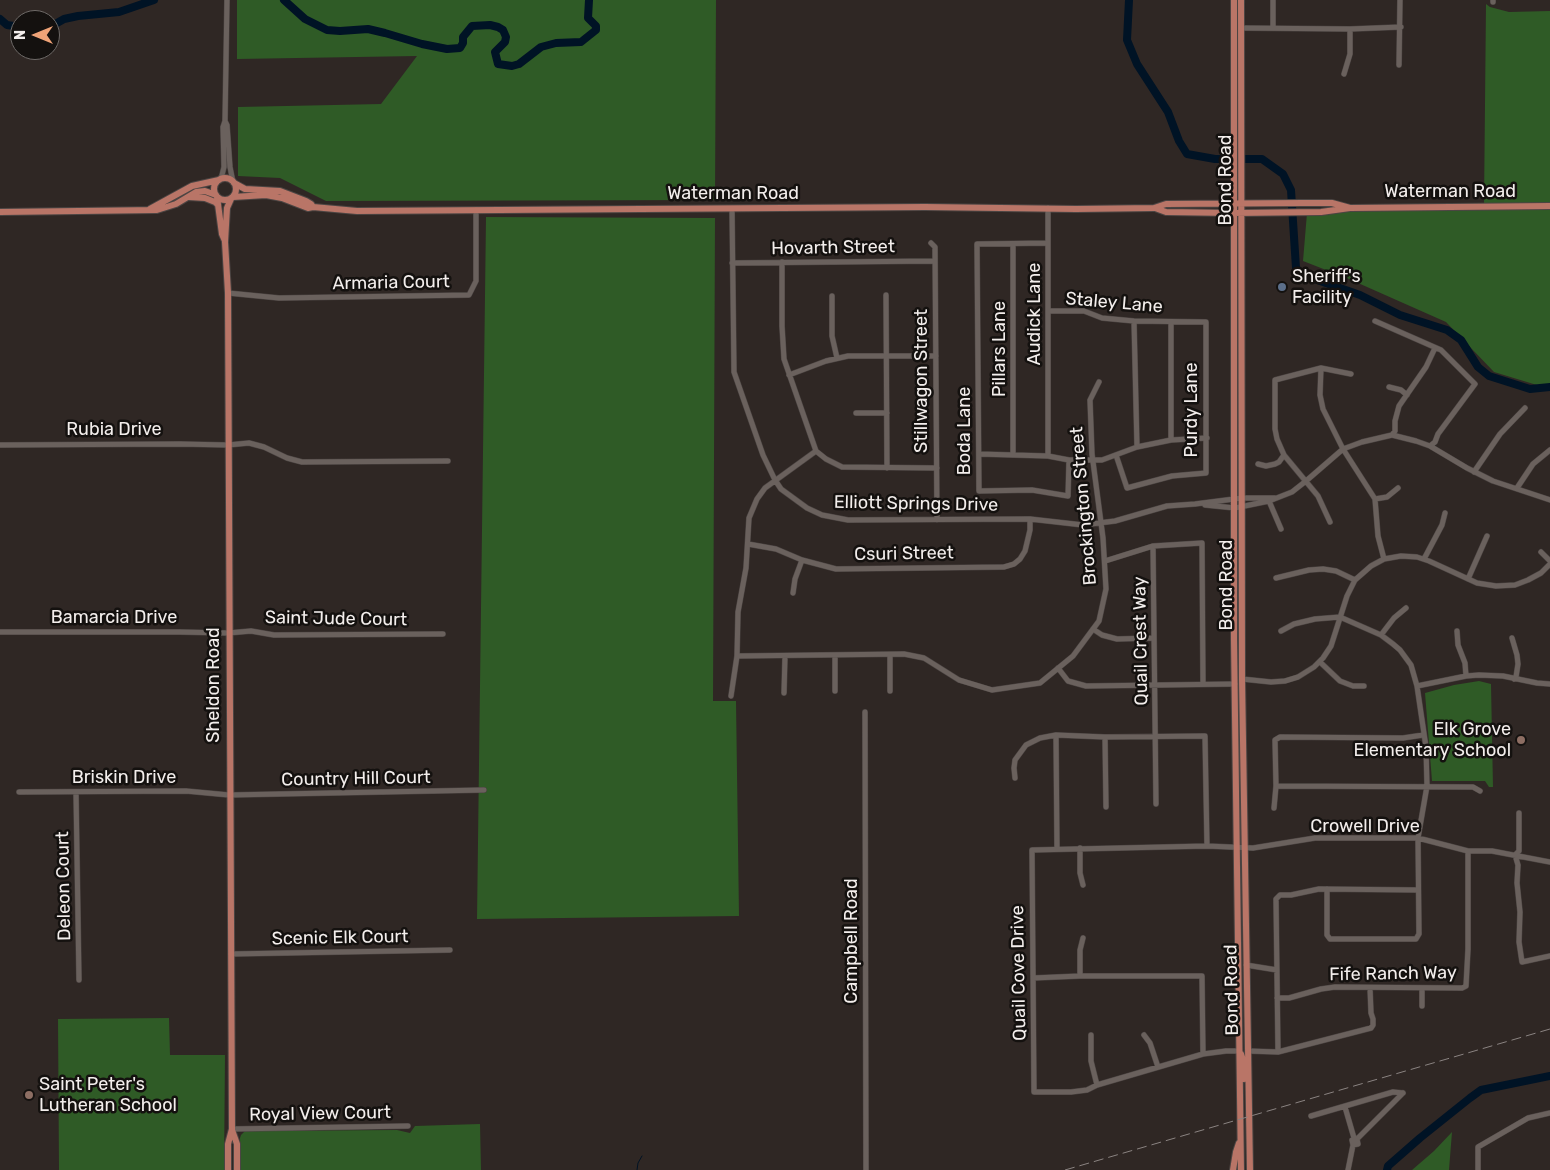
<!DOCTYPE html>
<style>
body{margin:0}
#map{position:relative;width:1550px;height:1170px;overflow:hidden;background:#2f2724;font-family:Rubik,sans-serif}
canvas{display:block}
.north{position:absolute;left:10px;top:10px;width:50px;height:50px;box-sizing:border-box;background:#14110f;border:1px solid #6d6967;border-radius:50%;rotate:270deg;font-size:14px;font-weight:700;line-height:20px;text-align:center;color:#f3eeec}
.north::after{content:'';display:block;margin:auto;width:18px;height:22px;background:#efa377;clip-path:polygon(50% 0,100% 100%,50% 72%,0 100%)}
</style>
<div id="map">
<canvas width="1550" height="1170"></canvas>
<div class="north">N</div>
</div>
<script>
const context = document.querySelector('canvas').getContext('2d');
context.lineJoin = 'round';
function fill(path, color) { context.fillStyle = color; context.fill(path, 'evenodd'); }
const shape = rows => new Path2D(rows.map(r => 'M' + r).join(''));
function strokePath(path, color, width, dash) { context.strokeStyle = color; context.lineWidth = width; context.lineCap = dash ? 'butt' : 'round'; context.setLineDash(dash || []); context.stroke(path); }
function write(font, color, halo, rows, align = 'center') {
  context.font = font + ' Rubik,sans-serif'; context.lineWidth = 5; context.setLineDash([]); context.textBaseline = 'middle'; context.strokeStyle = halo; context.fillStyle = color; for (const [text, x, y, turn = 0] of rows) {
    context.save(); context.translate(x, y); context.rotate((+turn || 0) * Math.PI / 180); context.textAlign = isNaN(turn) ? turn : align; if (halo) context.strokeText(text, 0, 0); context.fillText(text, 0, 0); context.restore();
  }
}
fill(shape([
 [237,0,716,0,715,200,326,201,280,178,238,176,238,107,381,104,417,56,237,59],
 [1486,4,1490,7,1509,12,1550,11,1550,389,1494,372,1446,322,1349,279,1303,261,1307,213,1366,208,1484,203],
 [486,217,715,218,713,701,736,701,739,916,477,919],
 [1479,681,1491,684,1493,787,1489,787,1485,781,1432,781,1425,693,1454,685],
 [169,1018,170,1055,225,1055,224,1170,59,1170,58,1019],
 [480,1124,481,1170,241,1170,240,1138,241,1135,245,1131,397,1130,410,1133,415,1126],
 [1452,1132,1449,1170,1412,1170,1434,1151]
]), '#2f5b26');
strokePath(shape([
 [637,1170,638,1163,642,1156]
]), '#001325', 1);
strokePath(shape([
 [284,0,305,19,327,30,340,31,368,29,385,33,422,44,447,49,460,48,463,43,463,37,472,26,490,25,498,27,503,30,506,37,505,42,495,52,498,64,512,66,519,64,541,47,556,43,581,42,596,30,596,26,588,18,589,0],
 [1129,0,1127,40,1137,64,1168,112,1179,141,1187,154,1215,159,1262,159,1283,174,1291,190,1296,268,1303,275,1360,295,1400,315,1447,330,1461,340,1478,367,1489,376,1530,389,1550,387],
 [0,19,7,25,20,27],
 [50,27,64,19,78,16,119,12,154,0],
 [1387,1170,1388,1166,1420,1138,1470,1098,1481,1090,1550,1076]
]), '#001325', 8);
const minor = shape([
 [227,0,225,121,227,125,230,167,233,182],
 [1273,0,1273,28],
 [1493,2,1493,0],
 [1241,28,1350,29,1401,27],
 [1399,65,1400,0],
 [1344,74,1350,54,1350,29],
 [221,179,224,167,223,127,225,121],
 [1048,208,1048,243],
 [732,209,734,372,763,455,775,480,781,489,807,508,822,515,848,520,1030,519,1083,525,1115,521,1167,506,1195,504,1242,498,1275,498],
 [931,243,935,247,937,520],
 [1013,244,1013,454],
 [782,262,782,326,784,359,816,451,826,459,842,467,937,468],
 [732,263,935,261],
 [228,293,279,298,469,295,476,281,476,210],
 [886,295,887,468],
 [832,296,832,336,837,358],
 [1048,311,1084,311,1102,318,1134,321,1206,322,1206,473,1172,476,1127,488,1116,455],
 [1134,321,1137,447],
 [1375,321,1441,350,1475,384,1438,434,1435,442,1430,446],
 [1321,368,1320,395,1323,409,1343,449,1375,499,1378,536,1384,559],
 [789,375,826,361,848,356,936,356],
 [1389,387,1401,390,1407,395],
 [856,413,887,413],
 [1392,435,1395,431,1395,421,1399,406,1426,367,1435,348],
 [1171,440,1171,322],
 [0,445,180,444,228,445,249,443,264,447,287,458,302,462,448,461],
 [979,454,1048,456,1069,460,1102,460,1137,447,1171,440,1207,438],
 [1048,456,1048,243,977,244,979,491,1032,490,1068,496,1069,460],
 [1258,464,1266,466,1275,464,1279,462,1284,455],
 [1474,472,1500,434,1525,408],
 [1517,488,1533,464,1550,450],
 [1375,499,1387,497,1398,488],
 [1269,501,1281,529],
 [1205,505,1235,508,1269,501,1292,492,1306,481,1343,449,1362,442,1392,435,1416,441,1430,446,1467,468,1493,481,1550,500],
 [1330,522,1318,496,1284,455,1277,439,1275,429,1275,380,1321,368,1351,374],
 [748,544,776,549,802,560,836,569,1004,567,1014,564,1020,559,1025,551,1030,530,1030,519],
 [1153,546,1156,804],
 [1541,552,1550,561],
 [1424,559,1442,525,1445,513],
 [1105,561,1153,546,1202,543,1203,684],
 [1276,578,1309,570,1323,569,1336,571,1355,580],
 [1468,579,1487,536],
 [793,593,795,579,802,560],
 [1093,629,1102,635,1117,639,1154,638],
 [1281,631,1294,624,1315,619,1340,617,1381,635,1393,644,1400,650,1411,665,1417,686,1426,747,1427,786,1418,838,1419,934,1416,939,1330,939,1327,935,1327,889],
 [1457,631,1458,645,1465,663,1466,676],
 [0,632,179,632,228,633,251,631,274,635,443,634],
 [1381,635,1394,618,1406,608],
 [1512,638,1517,655,1518,664,1516,677,1514,679],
 [835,655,835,691],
 [890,655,890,691],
 [737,656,904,654,924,658,959,680,992,690,1040,683,1073,656,1099,621,1106,589,1103,538,1092,454,1090,400,1099,382],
 [1320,662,1340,681,1353,686,1364,686],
 [1058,668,1068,681,1086,686,1235,684],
 [1242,679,1271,682,1285,681,1298,677,1314,667,1323,658,1331,646,1347,596,1355,580,1371,566,1384,559,1401,556,1417,557,1429,561,1477,583,1496,586,1515,585,1528,580,1541,573,1550,564],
 [1417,686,1466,676,1479,675,1503,676,1537,683,1550,684],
 [784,693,785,656],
 [731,696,737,656,738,612,746,568,749,518,757,499,765,488,816,451],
 [865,712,866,1170],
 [1056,735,1057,848],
 [1105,737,1106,807],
 [1015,778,1014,768,1015,760,1026,745,1040,738,1056,735,1105,737,1205,736,1207,846],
 [1276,786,1473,787,1480,791],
 [19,792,186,791,229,795,484,790],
 [76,792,79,980],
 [1274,808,1276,786,1275,740,1280,737,1403,738,1423,735],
 [1519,813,1519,851,1515,855,1518,865,1517,883,1520,912,1519,942,1522,962,1550,956],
 [1080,848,1080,873,1083,885],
 [231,954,450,950],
 [1246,965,1277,970],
 [1080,976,1080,950,1083,938],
 [1033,978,1080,976,1202,976,1203,1054],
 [1422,988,1422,1006],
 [1277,998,1289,998,1321,989,1335,987,1462,988,1466,986,1468,949,1468,851],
 [1091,1035,1091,1061,1097,1085],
 [1144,1035,1150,1043,1158,1067],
 [1239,1051,1226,1051,1203,1054,1097,1085,1087,1090,1071,1092,1034,1092,1032,850,1207,846,1253,848,1315,838,1418,838,1468,851,1492,851,1550,862],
 [1248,1051,1278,1052,1371,1028,1373,1025,1373,1019,1371,1013,1370,988],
 [1278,1052,1276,899,1280,895,1291,895,1319,889,1418,890],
 [1345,1107,1354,1138],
 [1311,1116,1393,1092,1403,1093],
 [232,1129,408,1126],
 [1357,1139,1358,1144,1353,1145,1352,1140,1357,1139,1403,1093],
 [1348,1170,1353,1145],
 [1478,1170,1478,1147,1528,1118,1550,1113]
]);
const major = shape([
 [1234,0,1234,640,1241,1170],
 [1241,0,1242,679,1250,1170],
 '214 189a11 11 0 1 1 22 0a11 11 0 1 1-22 0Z',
 [234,183,245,189,280,191,306,201,311,204,313,207],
 [189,197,205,198,215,202,218,205],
 [217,197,222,234,225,241],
 [233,197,266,195,282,198,308,208,313,207,357,211,925,207,1076,209,1154,208,1166,204,1303,203,1332,203,1350,208],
 [1155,208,1166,212,1233,213,1321,212,1350,208,1550,206],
 [150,209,192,186,219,180],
 [0,212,157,210,176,204,196,192,205,191,216,195],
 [1241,1054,1244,1063,1244,1079],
 [232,1130,237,1144,237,1170],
 [228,1170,228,1144,232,1129,228,293,225,242,227,208,231,199],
 [1233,1170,1236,1152,1239,1143]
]);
strokePath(minor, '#4c4543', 6);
strokePath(major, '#4c4543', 8);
strokePath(minor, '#6a615d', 5);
strokePath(major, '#b97567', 6);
strokePath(shape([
 [1065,1170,1550,1029]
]), '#8b8482', 1, [10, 5]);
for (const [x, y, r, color] of [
 [1282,287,5,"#5c6f8a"],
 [1521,740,5,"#8d6e63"],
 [29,1095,5,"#8d6e63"]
]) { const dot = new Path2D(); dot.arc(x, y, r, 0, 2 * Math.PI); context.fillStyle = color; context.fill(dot); strokePath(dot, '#14110f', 2); }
write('18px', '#f3eeec', '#14110f', [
 ["Bond Road",1226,180,-90],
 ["Waterman Road",1450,192],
 ["Waterman Road",733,194],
 ["Hovarth Street",833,248,-1],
 ["Armaria Court",391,283,-1],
 ["Staley Lane",1114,303,5],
 ["Audick Lane",1035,314,-90],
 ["Pillars Lane",1000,349,-90],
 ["Stillwagon Street",922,381,-90],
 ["Purdy Lane",1192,410,-90],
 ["Rubia Drive",114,430],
 ["Boda Lane",965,431,-90],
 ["Elliott Springs Drive",916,504,1],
 ["Brockington Street",1084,506,-95],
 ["Csuri Street",904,554,-1],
 ["Bond Road",1227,585,-90],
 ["Bamarcia Drive",114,618],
 ["Saint Jude Court",336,619,1],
 ["Quail Crest Way",1141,641,-91],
 ["Sheldon Road",214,685,-90],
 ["Briskin Drive",124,778],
 ["Country Hill Court",356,779,-1],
 ["Crowell Drive",1365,827],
 ["Deleon Court",64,886,-91],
 ["Scenic Elk Court",340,938,-1],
 ["Campbell Road",852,941,-90],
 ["Quail Cove Drive",1019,973,-91],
 ["Fife Ranch Way",1393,974,-1],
 ["Bond Road",1232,990,-91],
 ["Royal View Court",320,1114,-1]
]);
write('18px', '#f3eeec', '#14110f', [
 ["Sheriff's",1292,277],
 ["Facility",1292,298],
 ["Elk Grove",1511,730,"right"],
 ["Elementary School",1511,751,"right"],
 ["Saint Peter's",39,1085],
 ["Lutheran School",39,1106]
], 'left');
</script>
